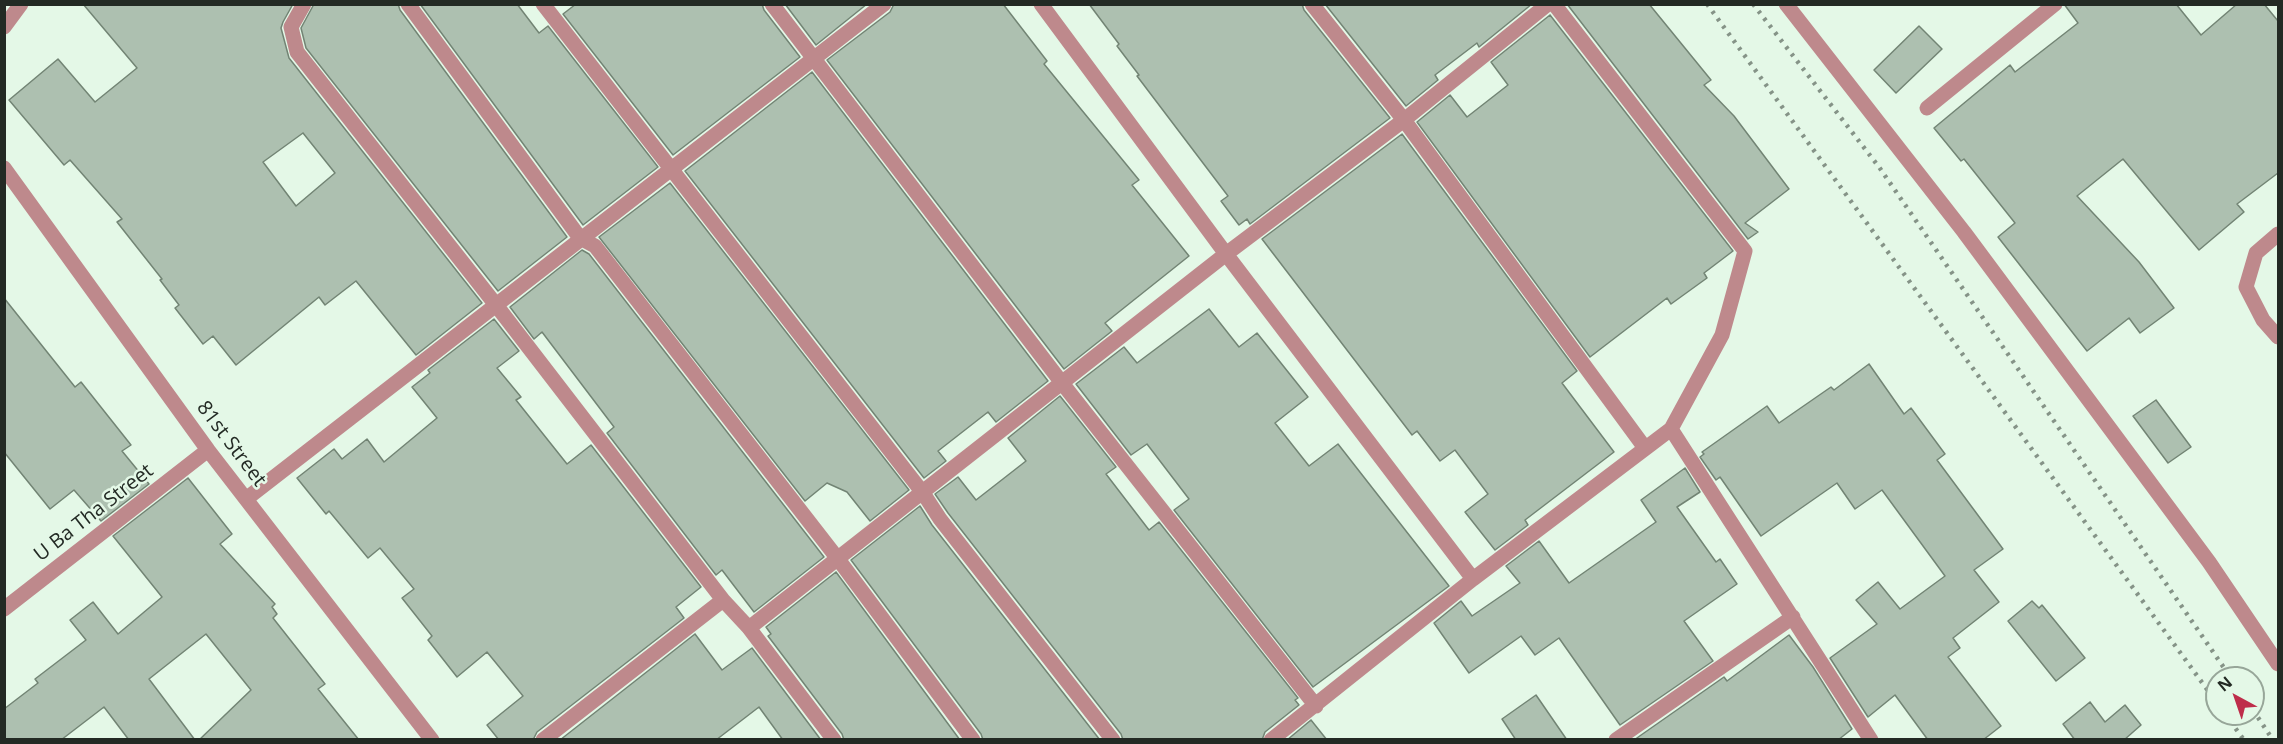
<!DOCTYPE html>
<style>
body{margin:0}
#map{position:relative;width:2283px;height:744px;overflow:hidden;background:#e4f8e7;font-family:"Open Sans",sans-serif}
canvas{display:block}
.frame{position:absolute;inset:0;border:6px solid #232a24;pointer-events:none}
.north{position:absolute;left:2205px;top:666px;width:60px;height:60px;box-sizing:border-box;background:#e4f8e7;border:2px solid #97a699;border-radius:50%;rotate:320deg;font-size:16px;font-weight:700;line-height:24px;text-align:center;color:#232a24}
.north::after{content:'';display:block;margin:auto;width:21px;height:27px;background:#be2d4a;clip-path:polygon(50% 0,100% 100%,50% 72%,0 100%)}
</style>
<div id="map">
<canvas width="2283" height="744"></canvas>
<div class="frame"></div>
<div class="north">N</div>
</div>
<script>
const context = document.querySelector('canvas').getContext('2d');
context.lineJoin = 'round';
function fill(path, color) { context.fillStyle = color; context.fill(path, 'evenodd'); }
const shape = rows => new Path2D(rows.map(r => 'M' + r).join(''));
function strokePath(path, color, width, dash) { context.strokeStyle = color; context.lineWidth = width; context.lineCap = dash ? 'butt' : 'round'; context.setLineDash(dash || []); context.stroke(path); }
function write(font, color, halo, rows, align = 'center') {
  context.font = font + ' "Open Sans",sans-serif'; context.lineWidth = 5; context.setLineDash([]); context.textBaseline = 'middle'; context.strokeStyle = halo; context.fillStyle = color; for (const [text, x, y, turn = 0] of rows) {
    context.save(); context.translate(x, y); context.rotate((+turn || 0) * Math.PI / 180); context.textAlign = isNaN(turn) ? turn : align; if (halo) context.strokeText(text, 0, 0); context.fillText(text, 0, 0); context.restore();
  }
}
const building = shape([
 [83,4,293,4,283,22,281,28,289,58,482,303,416,355,356,281,325,305,319,297,236,365,213,336,203,344,175,308,179,305,160,280,162,279,117,222,122,219,70,160,64,165,9,100,58,59,95,102,137,68,83,4],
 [303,133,335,173,296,206,263,162,303,133],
 [314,4,398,4,400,10,567,237,498,291,306,48,301,28,314,4],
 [420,4,517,4,539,33,548,26,658,167,583,225,420,4],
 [576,4,762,4,764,10,800,57,673,155,563,14,576,4],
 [785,4,867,4,816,45,785,4],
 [894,4,1003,4,1047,61,1044,64,1139,180,1132,185,1189,256,1105,323,1112,331,1064,369,827,60,890,12,894,4],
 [1089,4,1302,4,1304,10,1390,118,1250,224,1247,219,1239,225,1221,201,1228,196,1137,76,1139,75,1117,46,1119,44,1089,4],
 [1325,4,1532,4,1479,47,1477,43,1435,75,1438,80,1406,106,1325,4],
 [1567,4,1649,4,1711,80,1704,85,1734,116,1789,189,1745,223,1758,232,1748,239,1567,4],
 [2064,4,2176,4,2201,35,2237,4,2264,4,2278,21,2278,173,2237,204,2244,212,2199,250,2123,159,2077,196,2139,262,2174,308,2140,333,2129,318,2087,351,1998,237,2015,223,1964,159,1961,161,1934,128,2010,65,2015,72,2078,23,2064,4],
 [1550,15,1733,251,1704,273,1707,278,1671,304,1667,298,1590,357,1417,122,1450,95,1467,117,1508,85,1491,62,1550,15],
 [1919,26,1942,49,1896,93,1874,70,1919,26],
 [812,72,1048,381,996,422,988,412,938,451,946,461,924,478,685,171,812,72],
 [1402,134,1577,371,1562,383,1614,452,1525,520,1528,525,1495,550,1465,512,1488,494,1455,450,1440,461,1417,431,1412,435,1262,239,1402,134],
 [670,183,909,490,870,521,847,492,827,483,805,501,599,237,670,183],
 [582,250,589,254,824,557,754,612,722,570,716,575,607,433,614,427,542,332,534,339,510,307,582,250],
 [4,298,75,387,81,382,131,445,122,451,149,484,101,521,74,490,50,509,4,452,4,298],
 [1209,309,1239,347,1257,333,1308,397,1275,423,1309,466,1338,444,1449,586,1313,687,1174,510,1189,499,1147,444,1131,455,1076,384,1124,347,1137,363,1209,309],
 [494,319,519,351,497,368,521,397,516,400,567,464,591,445,701,587,676,607,684,618,537,732,533,740,499,740,487,725,523,696,487,652,457,677,428,640,432,636,402,598,414,589,380,548,368,558,329,511,326,514,297,478,334,449,342,459,367,439,384,462,437,418,412,387,430,373,428,370,494,319],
 [1869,364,1904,414,1911,408,1945,454,1937,460,2003,549,1974,570,1999,602,1953,638,1960,648,1948,657,2001,726,1983,740,1928,740,1895,695,1868,717,1830,658,1877,624,1856,600,1878,582,1900,609,1945,576,1882,490,1855,509,1837,483,1761,536,1720,477,1716,480,1700,457,1704,454,1702,452,1767,406,1779,423,1831,387,1834,390,1869,364],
 [1060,396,1116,467,1106,474,1149,530,1159,522,1298,698,1295,700,1299,705,1265,732,1262,740,1123,740,1121,734,948,513,935,494,958,477,976,500,1026,461,1008,438,1060,396],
 [2156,400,2191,447,2168,463,2133,416,2156,400],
 [1685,468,1700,492,1677,507,1716,562,1720,559,1737,584,1684,621,1713,661,1620,725,1559,638,1535,655,1521,636,1469,673,1434,623,1461,601,1472,616,1520,583,1506,566,1539,541,1569,583,1656,522,1641,500,1685,468],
 [188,478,232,534,220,544,275,604,272,607,277,614,273,618,325,684,318,689,359,740,199,740,251,690,206,634,149,679,195,740,129,740,104,707,61,740,4,740,4,709,38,683,35,679,86,640,70,620,93,602,118,634,162,597,113,536,188,478],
 [920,506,932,525,1100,740,983,740,981,734,851,560,920,506],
 [836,572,960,740,844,740,842,734,768,636,771,634,766,627,836,572],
 [2032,601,2039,608,2042,605,2085,658,2056,681,2008,621,2032,601],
 [695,634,722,670,752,648,821,740,783,740,759,707,716,740,560,740,695,634],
 [1789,635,1813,667,1852,729,1838,740,1634,740,1724,677,1727,681,1789,635],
 [1536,695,1567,740,1516,740,1502,719,1536,695],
 [2090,702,2105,722,2125,705,2141,725,2124,740,2075,740,2063,724,2090,702],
 [1311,720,1327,740,1287,740,1311,720]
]);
fill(building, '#adc0b0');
strokePath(building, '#728474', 1.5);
strokePath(shape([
 [304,4,291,27,297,52,496,305,723,600,749,628,834,740],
 [408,4,580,238,595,246,838,559,973,740],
 [543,4,923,493,940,519,1113,740],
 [772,4,1062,383,1316,706],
 [1041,4,1226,254,1473,579],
 [1312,4,1404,120,1645,448],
 [1786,4,1964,232,2209,562,2278,664],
 [4,27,21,4],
 [1927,108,2055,4],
 [4,168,208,450,432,740],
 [2278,234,2256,253,2246,287,2263,320,2278,337],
 [1671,429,1871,740],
 [246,499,884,4],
 [4,609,208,450],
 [749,628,1226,254,1404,120,1548,4],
 [543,740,723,600],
 [1271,740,1473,579,1671,429,1722,335,1745,251,1554,4],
 [1616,740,1793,617]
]), '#be898c', 15);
strokePath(shape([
 [1707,4,2217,703],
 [1753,4,1879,167,2231,678],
 [2253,710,2273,740],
 [2225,714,2244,740]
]), '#859387', 4.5, [3, 6]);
write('20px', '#232a24', '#e4f8e7', [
 ["81st Street",231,444,53],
 ["U Ba Tha Street",94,513,-38]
]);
</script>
